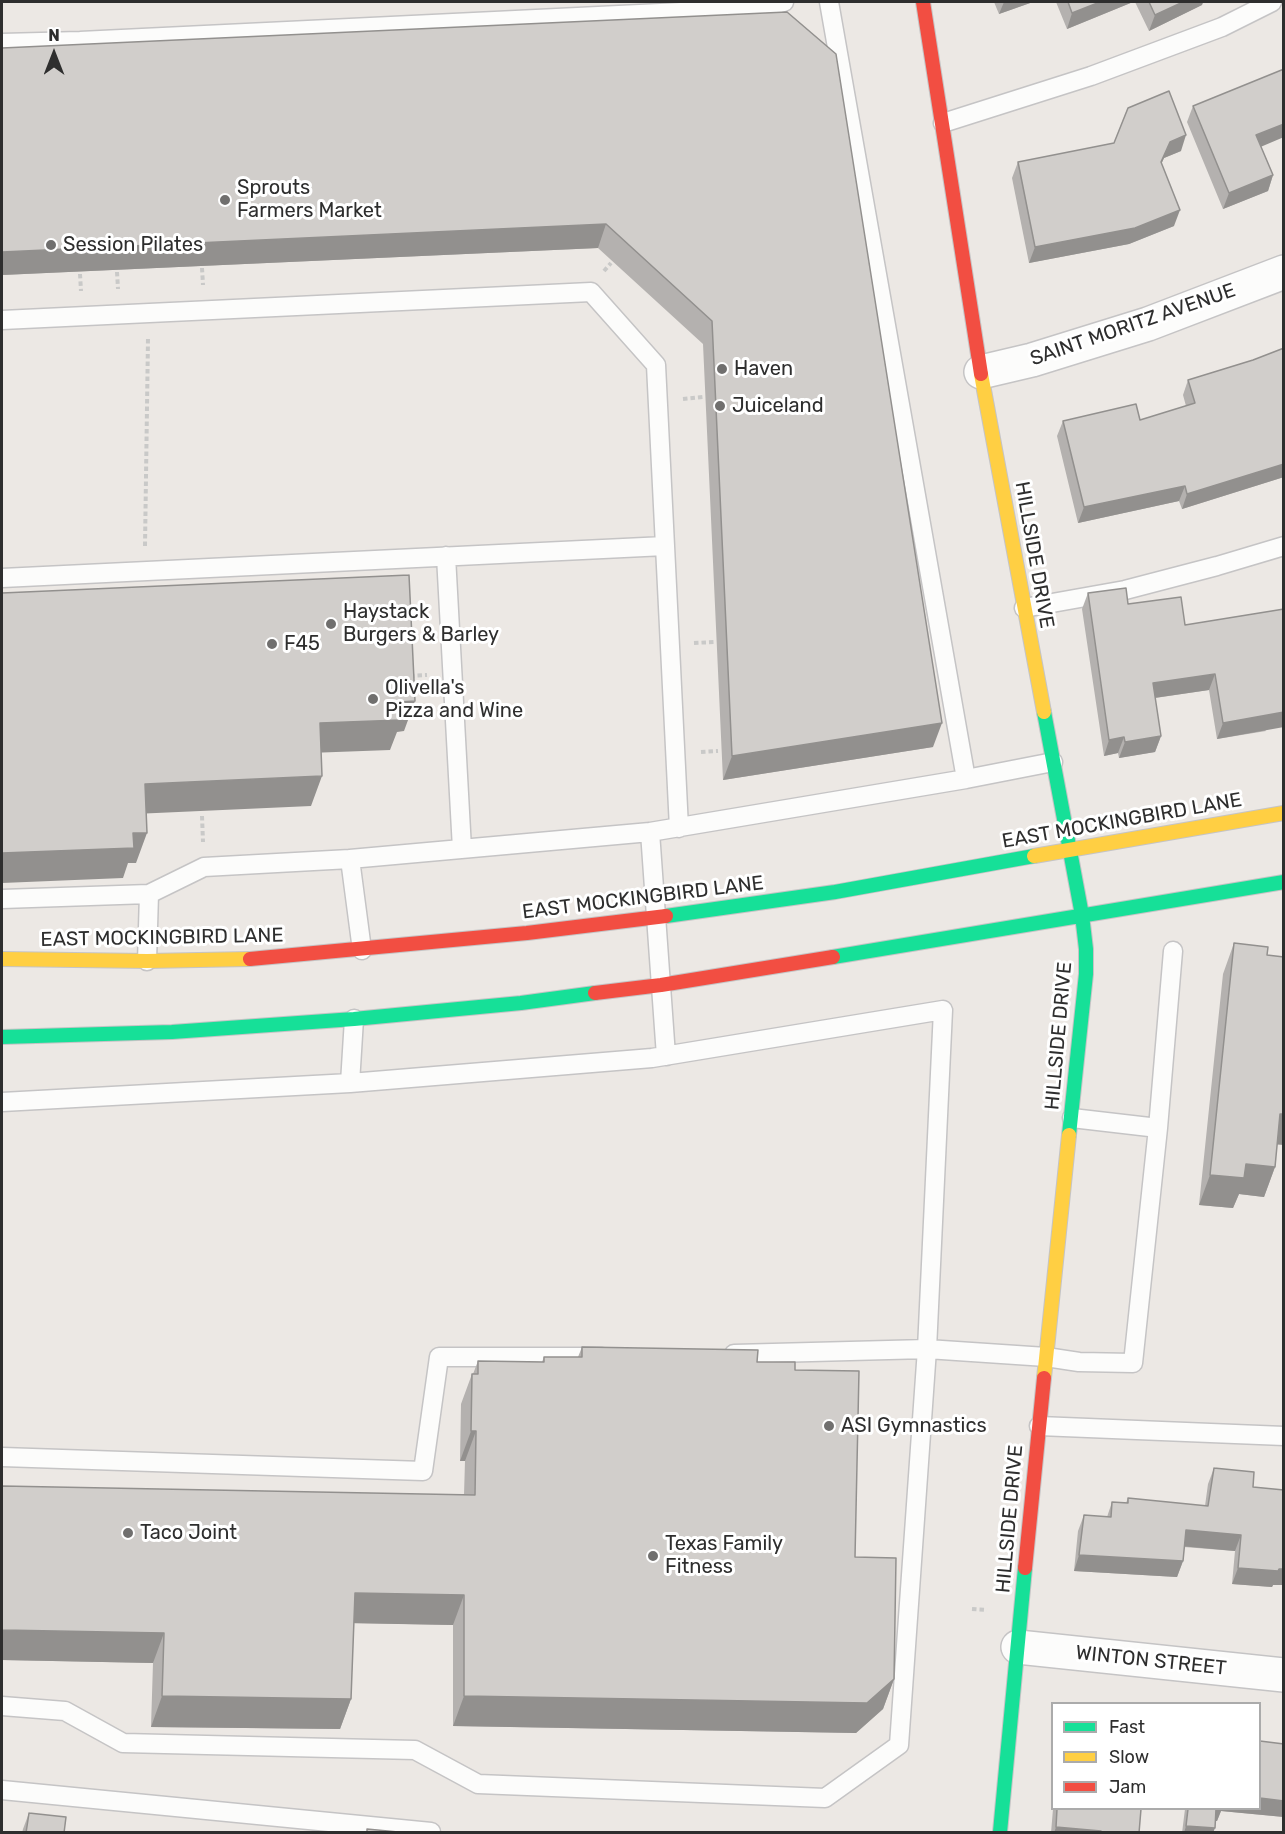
<!DOCTYPE html>
<style>
body{margin:0}
#map{position:relative;width:1285px;height:1834px;overflow:hidden;background:#ece8e4;font-family:Rubik,sans-serif}
canvas{display:block}
.frame{position:absolute;inset:0;border:3px solid #2e2e2e;pointer-events:none}
.legend{position:absolute;left:1051px;top:1702px;width:210px;height:108px;box-sizing:border-box;background:#fff;border:2px solid #ababab;margin:0;padding:8px 10px;list-style:none;font-size:18px;color:#2e2e2e}
.legend li{display:flex;align-items:center;gap:12px;height:30px}
.legend b{width:30px;border:2px solid #ababab}
.north{position:absolute;left:24px;top:24px;width:60px;height:60px;-webkit-text-stroke:4px #fff;paint-order:stroke;rotate:0deg;font-size:16px;font-weight:700;line-height:24px;text-align:center;color:#2e2e2e}
.north::after{content:'';display:block;margin:auto;width:21px;height:27px;background:#2e2e2e;clip-path:polygon(50% 0,100% 100%,50% 72%,0 100%)}
</style>
<div id="map">
<canvas width="1285" height="1834"></canvas>
<div class="frame"></div>
<ul class="legend">
<li><b style="height:8px;background:#16e098"></b>Fast</li>
<li><b style="height:8px;background:#ffcf43"></b>Slow</li>
<li><b style="height:8px;background:#f24e42"></b>Jam</li>
</ul>
<div class="north">N</div>
</div>
<script>
const context = document.querySelector('canvas').getContext('2d');
context.lineJoin = 'round';
const shape = rows => new Path2D(rows.map(r => 'M' + r).join(''));
function strokePath(path, color, width, dash) { context.strokeStyle = color; context.lineWidth = width; context.lineCap = dash ? 'butt' : 'round'; context.setLineDash(dash || []); context.stroke(path); }
function fill(path, color) { context.fillStyle = color; context.fill(path, 'evenodd'); }
function write(font, color, halo, rows, align = 'center') {
  context.font = font + ' Rubik,sans-serif'; context.lineWidth = 6; context.setLineDash([]); context.textBaseline = 'middle'; context.strokeStyle = halo; context.fillStyle = color; for (const [text, x, y, turn = 0] of rows) {
    context.save(); context.translate(x, y); context.rotate((+turn || 0) * Math.PI / 180); context.textAlign = isNaN(turn) ? turn : align; if (halo) context.strokeText(text, 0, 0); context.fillText(text, 0, 0); context.restore();
  }
}
const lane = shape([
 [829,2,966,779],
 [2,43,80,41,764,8,784,2],
 [943,123,1091,76,1222,27,1272,2],
 [2,320,591,292,656,365,679,828],
 [446,556,462,849],
 [2,578,665,546],
 [1024,608,1125,590,1217,566,1284,546],
 [650,832,666,1056],
 [350,859,362,950],
 [2,899,149,894,204,867,350,859,650,832,966,779,1053,762],
 [147,961,149,894],
 [350,1083,354,1019],
 [2,1102,350,1083,652,1058,943,1010,927,1349,899,1745,825,1798,478,1784,415,1750,123,1743,65,1711,2,1706],
 [1072,1118,1158,1128],
 [734,1354,927,1349,1046,1357,1079,1362,1133,1363,1158,1128,1173,951],
 [1039,1426,1284,1436],
 [2,1457,423,1471,439,1357,602,1357],
 [2,1790,431,1832]
]);
const street = shape([
 [981,372,1032,360,1148,324,1284,272],
 [1018,1647,1284,1675]
]);
const fast = shape([
 [1044,712,1082,915,1086,949,1086,974,1069,1135],
 [666,916,835,892,1034,856],
 [833,957,1284,882],
 [2,1037,172,1032,354,1019,521,1003,595,993],
 [1000,1832,1025,1568]
]);
const slow = shape([
 [981,374,1044,712],
 [1034,856,1284,813],
 [2,959,147,961,250,959],
 [1044,1378,1069,1135]
]);
const jam = shape([
 [923,2,981,374],
 [250,959,527,933,666,916],
 [595,993,661,985,833,957],
 [1025,1568,1044,1378]
]);
strokePath(lane, '#c5c4c5', 21);
strokePath(street, '#c5c4c5', 36);
strokePath(fast, '#c5c4c5', 16);
strokePath(slow, '#c5c4c5', 16);
strokePath(jam, '#c5c4c5', 16);
strokePath(shape([
 [202,268,203,285],
 [604,271,611,263],
 [117,272,118,289],
 [80,274,81,291],
 [683,399,703,397],
 [145,546,148,338],
 [694,643,714,642],
 [410,676,427,675],
 [701,752,718,751],
 [202,816,203,842],
 [972,1609,987,1610]
]), '#c9c9c8', 4, [4.5, 3]);
strokePath(lane, '#fcfcfb', 18);
strokePath(street, '#fcfcfb', 33);
strokePath(fast, '#16e098', 14);
strokePath(slow, '#ffcf43', 14);
strokePath(jam, '#f24e42', 14);
fill(shape([
 [994,2,1033,2,999,14],
 [1056,2,1133,2,1067,29],
 [1135,2,1203,2,1202,5,1149,31],
 [787,12,933,747,723,780,703,344,598,248,2,275],
 [1193,106,1261,146,1273,175,1268,191,1223,209,1187,122],
 [1181,151,1164,158,1161,164,1174,226,1129,244,1029,263,1012,178,1018,162],
 [1284,348,1284,477,1182,509,1179,501,1078,523,1057,436,1063,421,1140,420,1186,406,1183,395,1188,380,1253,360],
 [1088,593,1128,604,1185,625,1266,731,1217,739,1209,690,1155,698,1161,736,1155,752,1119,758,1118,753,1104,756,1082,609],
 [1234,943,1267,955,1277,1144,1275,1167,1264,1197,1239,1194,1233,1208,1199,1205,1223,974],
 [582,1347,757,1362,795,1370,894,1679,883,1709,856,1733,453,1726,453,1625,354,1623,351,1699,340,1729,151,1727,153,1663,2,1660,464,1495,465,1461,460,1461,461,1404,472,1374,473,1374,478,1361,542,1362,544,1357,578,1357],
 [1214,1468,1253,1487,1273,1585,1272,1587,1232,1584,1235,1551,1184,1547,1183,1561,1177,1577,1074,1571,1078,1531,1084,1515,1107,1517,1112,1502,1126,1503,1128,1498,1205,1506,1208,1484],
 [1284,1741,1284,1817,1221,1811,1217,1821,1215,1821,1213,1833,1182,1833,1185,1809,1260,1809],
 [1053,1809,1141,1809,1139,1833,1051,1833],
 [29,1813,64,1833,22,1833,23,1829]
]), '#b4b1af');
fill(shape([
 [1004,2,1033,2,999,14],
 [1100,2,1133,2,1067,29,1072,13],
 [1183,2,1203,2,1202,5,1149,31,1155,15],
 [1284,124,1284,137,1251,151,1256,135],
 [1186,135,1181,151,1164,158,1155,178,1161,162,1170,142],
 [1273,175,1268,191,1223,209,1229,193],
 [1180,210,1174,226,1129,244,1029,263,1035,247],
 [606,224,598,248,2,275,2,252],
 [1284,464,1284,477,1182,509,1187,494],
 [1185,486,1179,501,1078,523,1084,507],
 [1215,674,1209,690,1147,699,1153,683],
 [415,701,404,731,397,732,390,750,309,753,320,723,400,702],
 [1284,712,1284,727,1217,739,1223,723],
 [942,723,933,747,723,780,732,756],
 [1161,736,1155,752,1119,758,1125,742],
 [1124,737,1118,753,1104,756,1109,740],
 [322,776,311,806,134,814,145,784],
 [133,833,147,833,136,863,128,863,123,878,2,883,2,853],
 [1280,1114,1284,1114,1284,1145,1270,1144],
 [1246,1164,1275,1167,1264,1197,1239,1194,1233,1208,1199,1205,1210,1175],
 [471,1431,476,1431,465,1461,460,1461],
 [1186,1530,1241,1535,1235,1551,1180,1546],
 [1079,1555,1183,1561,1177,1577,1074,1571],
 [1238,1568,1284,1569,1284,1585,1273,1585,1272,1587,1232,1584],
 [355,1593,464,1595,453,1625,344,1623],
 [2,1630,164,1633,153,1663,2,1660],
 [894,1679,883,1709,856,1733,453,1726,464,1696],
 [162,1696,351,1699,340,1729,151,1727],
 [1260,1798,1284,1801,1284,1817,1221,1811,1217,1821,1211,1821,1215,1809,1260,1809],
 [1186,1826,1215,1828,1213,1833,1184,1833],
 [1056,1827,1101,1831,1101,1833,1054,1833]
]), '#92908e');
const building = shape([
 [1068,2,1100,2,1072,13,1068,2],
 [1149,2,1183,2,1155,15,1149,2],
 [787,12,836,54,942,723,732,756,712,321,606,224,2,252,2,48,787,12],
 [1284,69,1284,124,1256,135,1273,175,1229,193,1193,106,1284,69],
 [1169,91,1186,135,1170,142,1161,162,1180,210,1135,228,1035,247,1018,162,1114,143,1128,108,1169,91],
 [1284,348,1284,464,1187,494,1185,486,1084,507,1063,421,1136,404,1140,420,1195,403,1188,380,1253,360,1284,348],
 [409,575,415,701,400,702,401,720,320,723,322,776,145,784,147,833,133,833,134,848,2,853,2,593,409,575],
 [1126,588,1128,604,1181,597,1185,625,1284,609,1284,712,1223,723,1215,674,1153,683,1161,736,1125,742,1124,737,1109,740,1088,593,1126,588],
 [1234,943,1268,947,1267,955,1284,957,1284,1114,1280,1114,1275,1167,1246,1164,1244,1178,1210,1175,1234,943],
 [582,1347,758,1350,757,1362,795,1362,795,1370,859,1371,855,1557,896,1558,894,1679,867,1703,464,1696,464,1595,355,1593,351,1699,162,1696,164,1633,2,1630,2,1486,475,1495,476,1431,471,1431,472,1374,478,1374,478,1361,544,1362,544,1357,582,1357,582,1347],
 [1214,1468,1254,1472,1253,1487,1284,1490,1284,1569,1279,1569,1278,1571,1238,1568,1241,1535,1186,1530,1183,1561,1079,1555,1084,1515,1111,1517,1112,1502,1128,1503,1128,1498,1208,1506,1214,1468],
 [1260,1741,1284,1744,1284,1801,1260,1798,1260,1741],
 [1057,1809,1141,1809,1139,1833,1101,1833,1101,1831,1056,1827,1057,1809],
 [1188,1809,1216,1809,1215,1828,1186,1826,1188,1809],
 [29,1813,66,1817,64,1833,26,1833,29,1813],
 [367,1829,398,1832,397,1833,367,1833,367,1829]
]);
fill(building, '#d1cecb');
strokePath(building, '#92908e', 1.5);
for (const [x, y, r, color] of [
 [225,200,6,"#706f6e"],
 [51,245,6,"#706f6e"],
 [722,369,6,"#706f6e"],
 [720,406,6,"#706f6e"],
 [331,624,6,"#706f6e"],
 [272,644,6,"#706f6e"],
 [373,699,6,"#706f6e"],
 [829,1426,6,"#706f6e"],
 [128,1533,6,"#706f6e"],
 [653,1556,6,"#706f6e"]
]) { const dot = new Path2D(); dot.arc(x, y, r, 0, 2 * Math.PI); context.fillStyle = color; context.fill(dot); strokePath(dot, '#fff', 2); }
write('20px', '#2e2e2e', '#fff', [
 ["Sprouts",237,188],
 ["Farmers Market",237,211],
 ["Session Pilates",63,245],
 ["Haven",734,369],
 ["Juiceland",732,406],
 ["Haystack",343,612],
 ["Burgers & Barley",343,635],
 ["F45",284,644],
 ["Olivella's",385,688],
 ["Pizza and Wine",385,711],
 ["ASI Gymnastics",841,1426],
 ["Taco Joint",140,1533],
 ["Texas Family",665,1544],
 ["Fitness",665,1567]
], 'left');
write('20px', '#2e2e2e', '#fff', [
 ["SAINT MORITZ AVENUE",1133,325,-19],
 ["HILLSIDE DRIVE",1034,555,80],
 ["EAST MOCKINGBIRD LANE",1122,821,-10],
 ["EAST MOCKINGBIRD LANE",643,898,-7],
 ["EAST MOCKINGBIRD LANE",162,938,-1],
 ["HILLSIDE DRIVE",1059,1036,-85],
 ["HILLSIDE DRIVE",1010,1519,-85],
 ["WINTON STREET",1151,1661,6]
]);
</script>
